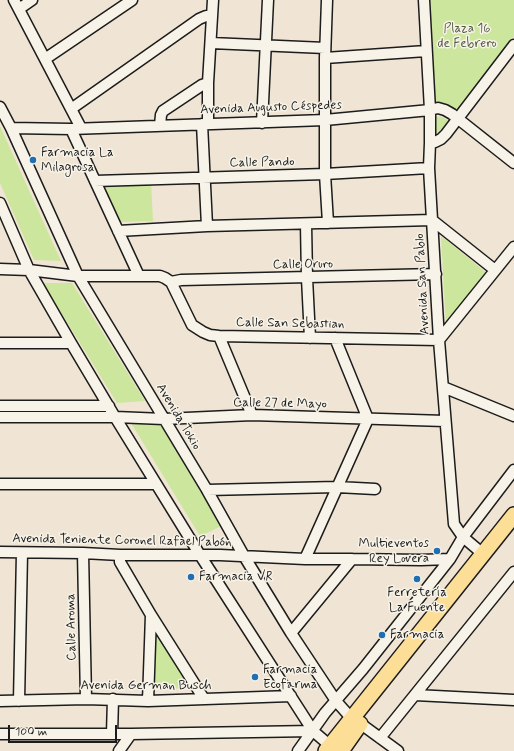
<!DOCTYPE html>
<meta charset="utf-8">
<style>
body{margin:0}
#map{position:relative;width:514px;height:751px;overflow:hidden;background:#f0e5d4;font-family:Mynerve,sans-serif}
canvas{display:block}
.scale{position:absolute;left:8px;top:725px;width:109px;height:18px;box-sizing:border-box;border:2px solid #1c1c1c;border-top:0;padding-left:5px;font-size:12px;line-height:14px;white-space:nowrap;color:#1c1c1c;-webkit-text-stroke:3px #f7f3e8;paint-order:stroke}
</style>
<div id="map">
<canvas width="514" height="751"></canvas>
<div class="scale">100 m</div>
</div>
<script>
const context = document.querySelector('canvas').getContext('2d');
context.lineJoin = 'round';
function fill(path, color) { context.fillStyle = color; context.fill(path, 'evenodd'); }
const shape = rows => new Path2D(rows.map(r => 'M' + r).join(''));
function strokePath(path, color, width, dash) { context.strokeStyle = color; context.lineWidth = width; context.lineCap = dash ? 'butt' : 'round'; context.setLineDash(dash || []); context.stroke(path); }
function write(font, color, halo, rows, align = 'center') {
  context.font = font + ' Mynerve,sans-serif'; context.lineWidth = 3; context.setLineDash([]); context.textBaseline = 'middle'; context.strokeStyle = halo; context.fillStyle = color; for (const [text, x, y, turn = 0] of rows) {
    context.save(); context.translate(x, y); context.rotate((+turn || 0) * Math.PI / 180); context.textAlign = isNaN(turn) ? turn : align; if (halo) context.strokeText(text, 0, 0); context.fillText(text, 0, 0); context.restore();
  }
}
fill(shape([
 [427,0,514,0,514,36,456,110,435,103],
 [433,116,442,117,449,121,436,135],
 [0,126,61,261,34,260,0,183],
 [151,181,153,221,121,222,103,184],
 [441,236,488,274,446,326],
 [43,283,72,283,145,401,117,403],
 [131,423,160,424,222,526,200,536],
 [155,630,191,684,189,687,174,689,159,688,152,687]
]), '#cce69d');
const minor = shape([
 [14,0,81,128],
 [327,0,325,58,325,174,328,223],
 [424,0,430,110,430,143,429,168,439,340,454,524,463,537,483,554],
 [19,9,32,0],
 [211,43,325,48],
 [325,58,426,51],
 [45,59,132,0],
 [0,107,11,128,78,276,207,490,244,556,291,633,336,701,352,719,361,724,398,751],
 [71,109,199,19,206,16,212,16],
 [262,123,268,0],
 [202,124,207,226],
 [208,124,208,83,213,0],
 [160,125,161,115,163,111,202,85,208,83],
 [11,128,71,129,325,120,430,110,438,108,445,110,452,114,514,163],
 [71,129,139,276],
 [430,143,435,142,441,139,446,134,514,45],
 [95,181,325,174,429,168],
 [0,203,29,270,71,343,115,417,200,555,313,731,334,749],
 [306,224,307,278,310,338],
 [118,231,207,226,432,220,495,270],
 [0,269,29,270,78,276,160,276,165,278,171,282,192,325,203,332,210,335,219,336,439,340,514,247],
 [171,282,181,280,436,274],
 [219,336,252,415],
 [0,343,71,343],
 [443,387,514,416],
 [0,406,109,406],
 [0,417,115,417,164,419,252,415,445,421],
 [0,484,156,484],
 [207,490,337,487,375,489],
 [0,552,83,553,120,555,220,555,305,559,352,559,421,560,450,559,463,537,514,470],
 [83,553,86,699],
 [120,555,120,562,151,615,204,699],
 [305,559,368,419,335,338],
 [291,633,352,559],
 [415,695,514,700],
 [0,701,86,699,148,701,291,696],
 [19,701,22,553],
 [148,701,151,615],
 [0,734,131,734,313,731],
 [112,734,113,699],
 [380,738,514,572],
 [119,751,131,734],
 [298,751,325,713,363,669,450,559]
]);
const highway = shape([
 [326,751,514,515],
 [341,751,360,724]
]);
strokePath(minor, '#1c1c1c', 13);
strokePath(highway, '#1c1c1c', 18);
strokePath(minor, '#f7f3e8', 10);
strokePath(highway, '#fdde96', 15);
for (const [x, y, r, color] of [
 [33,160,4,"#1f6fb2"],
 [437,551,4,"#1f6fb2"],
 [191,577,4,"#1f6fb2"],
 [417,579,4,"#1f6fb2"],
 [382,635,4,"#1f6fb2"],
 [255,677,4,"#1f6fb2"]
]) { const dot = new Path2D(); dot.arc(x, y, r, 0, 2 * Math.PI); context.fillStyle = color; context.fill(dot); strokePath(dot, '#f7f3e8', 1.5); }
write('13px', '#515943', '#f7f3e8', [
 ["Plaza 16",467,29],
 ["de Febrero",467,44]
]);
write('13px', '#1c1c1c', '#f7f3e8', [
 ["Avenida Augusto Céspedes",271,108,-2],
 ["Calle Pando",262,163,-1],
 ["Calle Oruro",303,265,-1],
 ["Avenida San Pablo",423,284,-93],
 ["Calle San Sebastian",290,324,1],
 ["Calle 27 de Mayo",280,404,1],
 ["Avenida Tokio",178,417,59],
 ["Avenida Teniente Coronel Rafael Pabón",122,541,1],
 ["Calle Aroma",72,627,-91],
 ["Avenida German Busch",146,686]
]);
write('13px', '#1c1c1c', '#f7f3e8', [
 ["Farmacia La",41,153],
 ["Milagrosa",41,168],
 ["Multieventos",429,544,"right"],
 ["Rey Lovera",429,559,"right"],
 ["Farmacia VR",199,577],
 ["Ferretería",417,593,"center"],
 ["La Fuente",417,608,"center"],
 ["Farmacia",390,635],
 ["Farmacia",263,670],
 ["Ecofarma",263,685]
], 'left');
</script>
